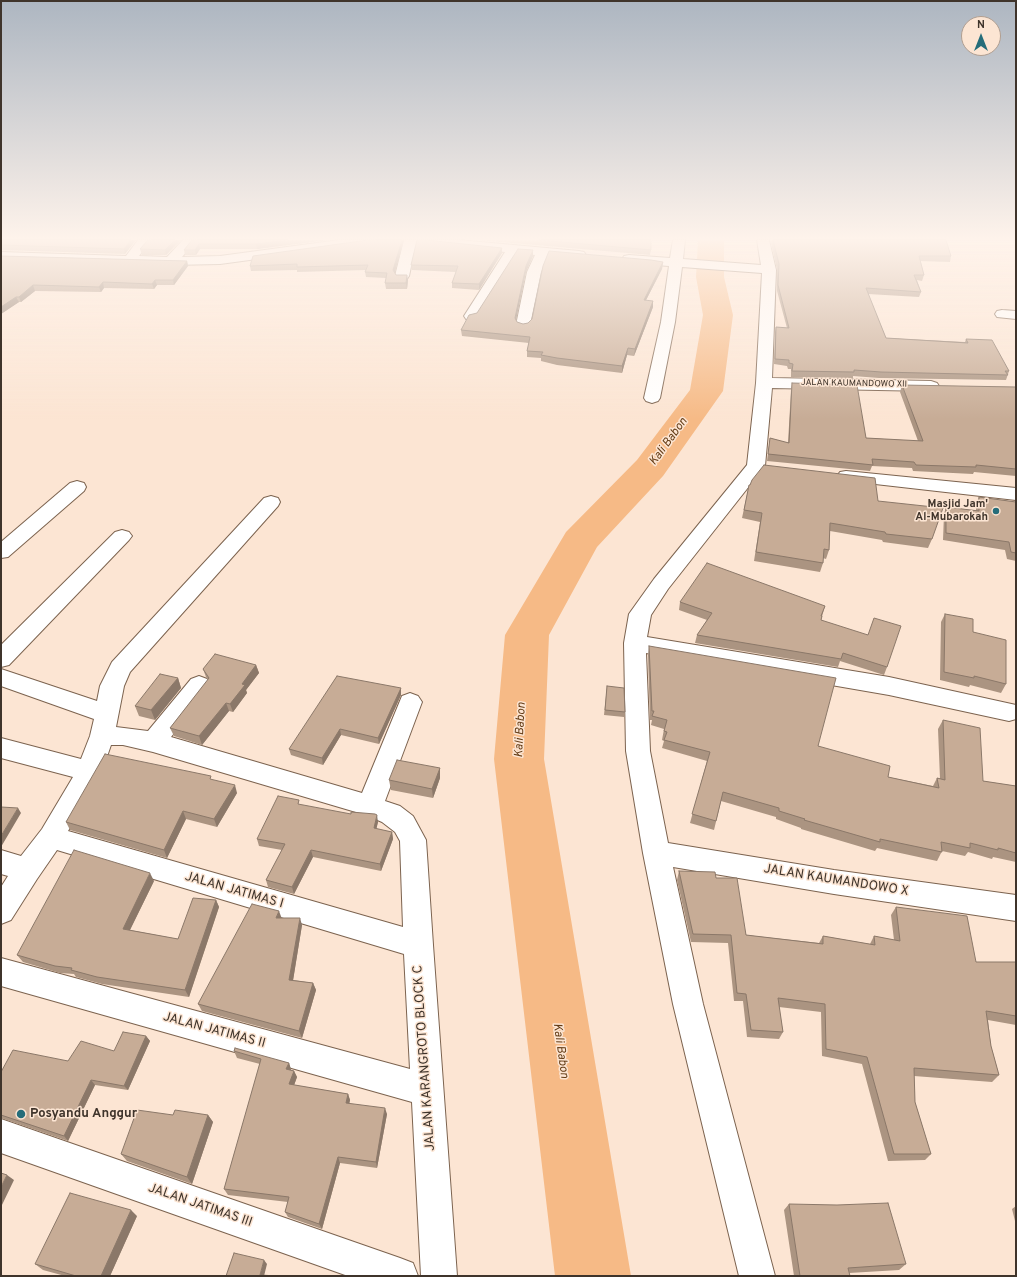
<!DOCTYPE html>
<style>
body{margin:0}
#map{position:relative;width:1017px;height:1277px;overflow:hidden;background:#fce5d3;font-family:Overpass,sans-serif}
canvas{display:block}
.frame{position:absolute;inset:0;border:2px solid #3f342b;pointer-events:none}
.north{position:absolute;left:961px;top:16px;width:40px;height:40px;box-sizing:border-box;background:#fce5d3;border:1px solid #b09e90;border-radius:50%;rotate:0deg;font-size:11px;font-weight:700;line-height:16px;text-align:center;color:#3f342b}
.north::after{content:'';display:block;margin:auto;width:14px;height:18px;background:#256d7a;clip-path:polygon(50% 0,100% 100%,50% 72%,0 100%)}
</style>
<div id="map">
<canvas width="1017" height="1277"></canvas>
<div class="frame"></div>
<div class="north">N</div>
</div>
<script>
const context = document.querySelector('canvas').getContext('2d');
context.lineJoin = 'round';
const shape = rows => new Path2D(rows.map(r => 'M' + r).join(''));
function fill(path, color) { context.fillStyle = color; context.fill(path, 'evenodd'); }
function strokePath(path, color, width, dash) { context.strokeStyle = color; context.lineWidth = width; context.lineCap = dash ? 'butt' : 'round'; context.setLineDash(dash || []); context.stroke(path); }
function write(font, color, halo, rows, align = 'center') {
  context.font = font + ' Overpass,sans-serif'; context.lineWidth = 3; context.setLineDash([]); context.textBaseline = 'middle'; context.strokeStyle = halo; context.fillStyle = color; for (const [text, x, y, turn = 0] of rows) {
    context.save(); context.translate(x, y); context.rotate((+turn || 0) * Math.PI / 180); context.textAlign = isNaN(turn) ? turn : align; if (halo) context.strokeText(text, 0, 0); context.fillText(text, 0, 0); context.restore();
  }
}
fill(shape([
 [698,240,724,240,724,277,733,315,723,391,663,476,597,547,549,635,544,759,631,1276,555,1276,494,759,505,635,566,532,637,460,690,390,703,315,696,277,698,240]
]), '#f6ba86');
const minor = shape([
 [138,240,151,240,139,256,167,257,183,240,196,240,182,257,220,256,339,240,374,240,373,243,368,244,220,264,171,265,1,260,1,252,126,256,138,240],
 [404,240,459,240,579,251,584,252,586,255,584,258,579,259,548,256,541,272,530,325,528,328,523,329,518,328,516,325,527,272,535,255,517,253,478,316,476,319,471,320,466,319,464,316,505,252,416,243,409,276,407,279,402,280,397,279,395,276,404,240],
 [673,240,685,240,683,259,761,265,757,240,769,240,776,270,772,378,931,381,937,383,939,386,937,389,931,391,772,388,765,466,668,589,651,615,647,637,889,677,1016,705,1016,719,1009,721,889,695,646,653,650,751,668,843,834,870,1016,895,1016,921,834,894,673,867,703,1004,775,1276,739,1276,673,1004,643,853,626,751,624,643,629,614,654,579,747,465,756,383,762,273,682,267,675,322,660,398,658,401,652,403,646,401,644,398,661,322,669,266,629,263,624,262,622,259,624,256,629,255,670,258,673,240],
 [1002,310,1016,311,1016,319,997,317,995,314,997,311,1002,310],
 [846,471,1016,488,1016,500,840,480,837,476,840,472,846,471],
 [77,481,84,483,86,487,84,491,8,557,1,558,1,542,70,483,77,481],
 [271,496,278,498,280,502,278,506,130,672,124,686,116,727,148,731,191,679,199,676,207,679,211,685,171,737,362,793,402,696,410,693,418,696,422,702,385,801,400,806,413,816,426,840,433,945,457,1276,421,1276,412,1102,1,986,1,958,410,1069,404,954,57,850,37,879,11,920,1,924,1,887,8,876,1,874,1,850,21,856,42,829,73,777,1,758,1,738,81,759,90,736,94,719,1,686,1,669,97,701,100,686,112,662,264,498,271,496],
 [111,745,123,745,153,752,366,815,382,822,395,832,400,841,403,927,68,831,102,771,111,745],
 [122,530,129,532,132,536,129,540,9,665,1,667,1,645,115,532,122,530],
 [1,1119,400,1258,413,1263,418,1276,348,1276,1,1153,1,1119]
]);
strokePath(minor, '#7c634f', 2);
fill(minor, '#fff');
fill(shape([
 [1,240,136,240,125,254,1,250],
 [148,240,181,240,166,255,142,255,140,249],
 [192,240,327,240,257,249,200,249,196,255,185,255,184,250],
 [368,240,404,240,394,272,396,275,408,280,407,289,386,289,385,283,386,278,366,277,365,272,366,270,297,272,297,270,251,271,250,266],
 [478,240,651,240,651,250,650,255],
 [772,240,946,240,951,256,950,262,920,261,924,275,922,281,917,280,921,292,919,297,868,294,886,338,965,342,966,339,1009,371,1006,380,879,378,853,376,853,378,791,377,791,369,788,369,787,366,774,364,775,332,776,327,787,328,777,291,777,270,771,243],
 [502,248,502,253,479,290,452,288,452,283,456,272,412,270,411,265],
 [533,250,533,256,526,272,516,320,517,322,523,324,528,323,663,262,662,269,646,300,653,307,634,356,627,355,622,373,557,365,541,361,541,358,527,357,527,351,529,343,462,336,461,330,477,313],
 [1,256,187,261,188,266,174,285,157,285,154,289,104,288,101,292,35,291,21,302,19,302,1,314],
 [792,383,866,438,918,441,900,392,902,385,1016,387,1016,476,974,472,973,474,913,471,912,468,872,466,870,471,767,461,770,438,788,443,791,390],
 [749,485,878,501,932,539,928,548,883,542,882,540,830,531,829,550,826,559,823,558,823,563,820,572,754,561,760,522,742,518],
 [979,497,1016,502,1016,561,1007,559,1005,550,943,540,944,514,946,507,976,511,976,504],
 [680,602,825,606,821,620,887,667,884,675,840,661,838,667,695,643,697,635,707,620,679,610],
 [945,614,973,632,1006,684,1001,693,970,685,969,687,940,680,941,622],
 [649,646,818,746,888,777,933,786,937,778,940,779,938,729,943,720,983,781,1016,786,1016,862,993,857,992,859,968,852,965,856,942,851,937,861,877,848,875,851,801,829,801,828,776,819,776,817,721,801,714,830,690,823,707,761,662,748,664,741,662,740,664,729,651,725,652,720,650,720,648,655],
 [256,665,259,673,246,690,247,693,233,712,229,711,202,745,174,736,170,728,208,680,206,677,203,669],
 [178,678,181,688,155,720,139,716,135,706],
 [607,686,625,712,624,717,604,715],
 [401,688,401,695,379,744,341,735,323,765,291,755,289,749],
 [440,768,440,778,433,798,391,790,389,780],
 [213,780,237,793,217,827,186,819,167,858,70,830,66,822],
 [300,805,378,822,376,829,392,832,393,839,381,871,313,857,294,894,268,887,266,880,282,850,259,846,257,839],
 [679,871,716,878,746,935,819,943,823,936,870,944,874,936,894,940,891,915,896,907,976,962,1016,962,1016,1025,988,1020,991,1046,999,1075,992,1082,914,1076,915,1102,931,1154,925,1160,888,1161,862,1064,822,1056,821,1012,779,1007,783,1032,779,1039,747,1037,743,1001,734,1001,728,943,691,942,677,880],
 [154,881,130,930,178,939,216,900,219,907,189,997,102,984,76,977,74,974,60,973,23,962,17,955],
 [281,918,302,925,293,980,313,983,316,990,302,1038,202,1011,198,1004],
 [146,1036,150,1041,128,1090,95,1085,68,1141,1,1118,1,1072,68,1061,114,1051],
 [234,1051,289,1063,291,1070,294,1071,297,1077,294,1085,348,1094,350,1100,349,1104,387,1114,377,1168,340,1163,322,1229,288,1217,285,1212,288,1202,228,1195,224,1189,260,1064,237,1058],
 [173,1115,208,1115,213,1122,192,1184,127,1161,121,1154],
 [789,1204,906,1264,899,1270,849,1273,850,1276,794,1276,784,1210],
 [1016,1206,1016,1225,1012,1209],
 [137,1216,110,1276,65,1276,43,1270,35,1264]
]), '#ab9481');
fill(shape([
 [131,240,136,240,125,254,124,249],
 [175,240,181,240,166,255,165,250],
 [288,240,327,240,257,249,256,244],
 [402,240,404,240,394,276,393,270],
 [199,244,200,249,196,255,195,250],
 [502,248,502,253,479,290,479,284],
 [533,250,533,256,526,272,515,325,515,318,526,266],
 [187,261,188,266,174,285,173,280],
 [663,262,662,269,643,306,644,300],
 [407,275,408,280,407,289,406,283],
 [155,280,157,285,154,289,152,284],
 [103,282,104,288,101,292,99,287],
 [33,285,35,291,21,302,19,297],
 [16,297,19,302,1,314,1,307],
 [653,301,653,307,634,356,635,349],
 [628,348,627,355,622,373,622,366],
 [256,665,259,673,246,690,247,693,233,712,230,704,242,684],
 [178,678,181,688,155,720,151,710],
 [401,688,401,695,379,744,378,738],
 [226,703,229,711,202,745,199,736],
 [340,729,341,735,323,765,322,758],
 [440,768,440,778,433,798,432,789],
 [235,785,237,793,217,827,214,819],
 [18,808,21,813,1,847,1,836],
 [183,811,186,819,167,858,164,850],
 [377,815,378,822,375,835,374,828],
 [392,832,393,839,381,871,380,864],
 [311,850,313,857,294,894,292,887],
 [150,873,154,881,127,936,123,929],
 [216,900,219,907,189,997,185,990],
 [279,911,282,919,276,918],
 [300,918,302,925,292,987,289,980],
 [313,983,316,990,302,1038,299,1031],
 [146,1036,150,1041,128,1090,124,1086],
 [289,1063,291,1069,289,1075,286,1069],
 [294,1071,297,1077,292,1091,289,1084],
 [91,1080,95,1085,68,1141,64,1136],
 [348,1094,350,1100,348,1109,346,1103],
 [385,1108,387,1114,377,1168,376,1162],
 [208,1115,213,1122,192,1184,187,1177],
 [338,1157,340,1163,322,1229,319,1224],
 [7,1175,14,1180,1,1207,1,1187],
 [131,1210,137,1216,110,1276,101,1276],
 [264,1260,267,1264,264,1276,260,1275]
]), '#8b7869');
const building = shape([
 [1,240,131,240,124,249,1,245,1,240],
 [148,240,175,240,165,250,140,249,148,240],
 [192,240,288,240,256,244,199,244,195,250,184,250,192,240],
 [368,240,402,240,393,270,396,275,407,275,406,283,385,283,387,273,365,272,368,265,297,267,297,264,250,266,253,256,368,240],
 [417,240,426,240,502,248,479,284,452,283,458,266,411,265,417,240],
 [539,240,651,240,651,250,539,240],
 [773,240,946,240,951,256,919,256,924,275,914,275,921,292,866,288,886,338,968,343,966,339,992,340,1009,371,1005,371,1008,375,881,372,854,370,854,372,792,371,793,364,789,363,789,360,775,359,776,327,789,328,778,285,779,264,773,240],
 [518,249,533,250,526,266,515,318,517,322,523,324,528,323,532,319,543,266,549,251,651,260,663,262,644,300,653,301,635,349,628,348,622,366,557,358,541,355,543,352,527,351,530,337,461,330,469,315,477,313,518,249],
 [1,256,187,261,173,280,155,280,152,284,103,282,99,287,33,285,19,297,16,297,1,307,1,256],
 [792,383,857,385,866,438,923,441,902,385,1016,387,1016,469,976,465,976,467,916,465,914,462,872,459,873,465,768,454,770,438,789,443,792,383],
 [764,465,875,478,878,501,943,508,932,539,886,534,885,532,830,523,829,550,824,549,823,563,756,552,762,513,744,510,749,485,750,485,752,480,764,465],
 [979,497,1016,502,1016,553,1011,552,1009,542,946,533,946,507,979,511,979,497],
 [707,563,825,606,821,616,822,616,821,620,868,635,874,618,901,626,887,667,843,653,841,659,697,635,712,613,680,602,707,563],
 [945,614,973,619,973,632,1006,640,1006,684,974,676,974,678,944,672,945,614],
 [649,646,836,678,818,746,890,766,888,777,939,788,937,778,945,780,943,720,980,728,983,781,1016,786,1016,853,998,848,998,850,970,843,970,848,941,842,942,852,880,839,880,842,804,820,805,819,779,811,779,808,723,792,716,821,692,814,710,752,664,740,667,732,664,731,667,720,652,716,654,711,652,711,649,646],
 [215,654,256,665,242,684,245,685,230,704,226,703,199,736,170,728,209,678,203,669,215,654],
 [160,674,178,678,151,710,135,706,160,674],
 [337,676,401,688,378,738,340,729,322,758,289,749,337,676],
 [607,686,624,688,625,712,605,710,607,686],
 [105,754,211,776,210,779,235,785,214,819,183,811,164,850,66,822,105,754],
 [397,760,440,768,432,789,389,780,397,760],
 [278,796,299,800,298,804,351,814,351,812,375,814,377,815,374,828,392,832,380,864,311,850,292,887,266,880,285,844,257,839,278,796],
 [1,807,18,808,1,836,1,807],
 [74,850,150,873,123,929,178,939,193,898,216,900,185,990,97,977,71,970,72,968,55,966,17,955,74,850],
 [679,871,715,872,716,878,737,878,746,935,823,944,823,936,875,945,874,936,900,941,896,907,967,916,976,962,1016,962,1016,1016,986,1011,991,1046,999,1075,914,1068,915,1102,931,1154,894,1154,867,1057,826,1049,825,1004,778,998,783,1032,751,1030,746,994,737,993,731,935,693,934,679,871],
 [252,904,279,911,276,918,300,918,289,980,313,983,299,1031,198,1004,252,904],
 [123,1032,146,1036,124,1086,91,1080,64,1136,1,1115,1,1072,13,1050,68,1061,81,1041,114,1051,123,1032],
 [235,1048,289,1063,286,1069,294,1071,289,1084,348,1094,346,1103,385,1108,376,1162,338,1157,319,1224,285,1212,289,1197,224,1189,261,1059,234,1051,235,1048],
 [137,1110,173,1115,175,1110,208,1115,187,1177,121,1154,137,1110],
 [1,1173,7,1175,1,1187,1,1173],
 [70,1193,131,1210,101,1276,76,1276,35,1264,70,1193],
 [888,1203,906,1264,848,1268,850,1276,800,1276,789,1204,837,1205,888,1203],
 [234,1253,264,1260,260,1275,277,1276,226,1276,234,1253]
]);
fill(building, '#c7ac96');
strokePath(building, '#8b7869', 1);
const sky = context.createLinearGradient(0, 0, 0, 419);
sky.addColorStop(0, '#adb6c1');
sky.addColorStop(0.57, '#fef3eb');
sky.addColorStop(1, '#fef3eb00');
context.fillStyle = sky;
context.fillRect(0, 0, 1017, 419);
for (const [x, y, r, color] of [
 [996,511,4,"#256d7a"],
 [21,1114,5,"#256d7a"]
]) { const dot = new Path2D(); dot.arc(x, y, r, 0, 2 * Math.PI); context.fillStyle = color; context.fill(dot); strokePath(dot, '#fce5d3', 1.5); }
write('9px', '#3f342b', '#fce5d3', [
 ["JALAN KAUMANDOWO XII",854,384,1]
]);
write('bold 11px', '#3f342b', '#fce5d3', [
 ["Masjid Jam'",988,505],
 ["Al-Mubarokah",988,518]
], 'right');
write('italic 12px', '#633b14', '#fce5d3', [
 ["Kali Babon",669,442,-54],
 ["Kali Babon",521,730,-87],
 ["Kali Babon",560,1051,82]
]);
write('13px', '#3f342b', '#fce5d3', [
 ["JALAN KAUMANDOWO X",836,881,9],
 ["JALAN JATIMAS I",234,891,16],
 ["JALAN JATIMAS II",214,1031,15],
 ["JALAN KARANGROTO BLOCK C",425,1058,-94],
 ["JALAN JATIMAS III",200,1206,19]
]);
write('bold 13px', '#3f342b', '#fce5d3', [
 ["Posyandu Anggur",30,1114]
], 'left');
</script>
